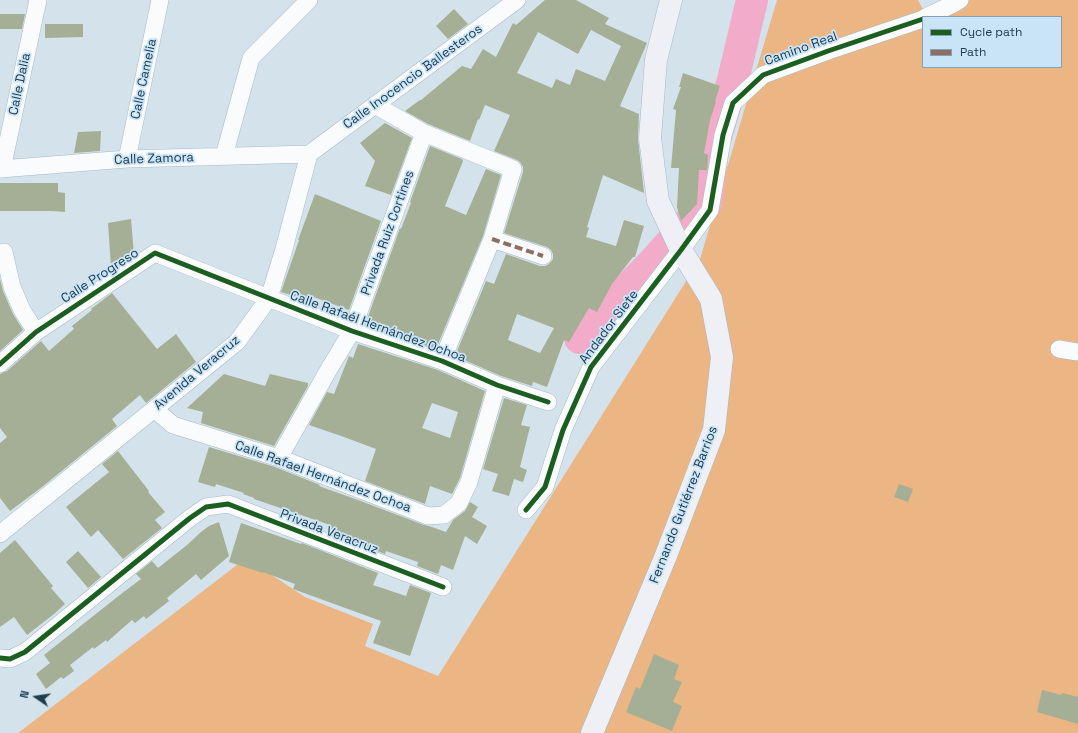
<!DOCTYPE html>
<meta charset="utf-8">
<style>
body{margin:0}
#map{position:relative;width:1078px;height:733px;overflow:hidden;background:#d4e2ec;font-family:"Space Grotesk",sans-serif}
canvas{display:block}
.legend{position:absolute;left:922px;top:16px;width:140px;height:52px;box-sizing:border-box;background:#c9e4f6;border:1px solid #85a1b3;margin:0;padding:5px 7px;list-style:none;font-size:12px;color:#203d4f}
.legend li{display:flex;align-items:center;gap:8px;height:20px}
.legend b{width:20px;border:1px solid #85a1b3}
.north{position:absolute;left:16px;top:677px;width:40px;height:40px;-webkit-text-stroke:3px #c9e4f6;paint-order:stroke;rotate:283deg;font-size:11px;font-weight:700;line-height:16px;text-align:center;color:#203d4f}
.north::after{content:'';display:block;margin:auto;width:14px;height:18px;background:#203d4f;clip-path:polygon(50% 0,100% 100%,50% 72%,0 100%)}
</style>
<div id="map">
<canvas width="1078" height="733"></canvas>
<ul class="legend">
<li><b style="height:5px;background:#1b5e20"></b>Cycle path</li>
<li><b style="height:5px;background:#8d6e63"></b>Path</li>
</ul>
<div class="north">N</div>
</div>
<script>
const context = document.querySelector('canvas').getContext('2d');
context.lineJoin = 'round';
function fill(path, color) { context.fillStyle = color; context.fill(path, 'evenodd'); }
const shape = rows => new Path2D(rows.map(r => 'M' + r).join(''));
function strokePath(path, color, width, dash) { context.strokeStyle = color; context.lineWidth = width; context.lineCap = dash ? 'butt' : 'round'; context.setLineDash(dash || []); context.stroke(path); }
function write(font, color, halo, rows, align = 'center') {
  context.font = font + ' "Space Grotesk",sans-serif'; context.lineWidth = 3.5; context.setLineDash([]); context.textBaseline = 'middle'; context.strokeStyle = halo; context.fillStyle = color; for (const [text, x, y, turn = 0] of rows) {
    context.save(); context.translate(x, y); context.rotate((+turn || 0) * Math.PI / 180); context.textAlign = isNaN(turn) ? turn : align; if (halo) context.strokeText(text, 0, 0); context.fillText(text, 0, 0); context.restore();
  }
}
fill(shape([
 [777,0,918,0,927,17,923,17,923,67,1061,67,1061,17,931,17,954,0,1078,0,1078,733,18,733,246,558,305,597,373,624,365,646,438,676,700,259]
]), '#ebb584');
strokePath(shape([
 [580,338,652,264,706,204,714,143,733,80,752,0]
]), '#f2acca', 32);
fill(shape([
 [545,0,576,0,609,18,605,24,647,43,620,106,639,114,638,139,644,193,603,175,587,227,589,228,586,237,616,246,624,220,644,226,635,257,633,257,612,284,597,312,589,308,569,342,564,340,547,387,533,382,532,386,501,376,455,356,486,281,494,284,506,254,540,266,545,266,549,264,553,259,553,254,551,250,547,247,504,233,523,172,523,167,520,162,517,160,494,151,510,115,485,105,479,120,478,119,470,141,428,124,405,111,420,100,421,100,462,66,471,69,483,49,496,57,513,23,516,25],
 [591,30,621,46,605,81,576,69,570,85,556,79,552,88,517,73,538,32,578,54],
 [517,314,554,328,540,353,508,340],
 [454,9,468,24,448,39,436,26],
 [0,14,25,14,22,29,0,29],
 [45,24,83,24,83,37,45,38],
 [683,73,720,86,715,101,716,102,710,120,704,153,708,155,707,170,699,170,697,204,681,221,677,207,679,168,671,168,676,110,673,109,681,87,679,87],
 [385,123,412,138,391,195,365,186,375,161,360,143],
 [101,131,100,151,74,153,78,132],
 [430,146,462,159,463,161,445,206,466,215,486,169,501,175,483,236,436,349,365,325,400,228,401,229,411,203,410,202],
 [0,183,58,183,58,192,65,193,65,212,51,211,0,211],
 [315,194,381,221,349,310,308,295,307,300,281,292,299,240,298,240],
 [131,219,134,255,111,267,108,223],
 [0,279,3,291,13,314,23,330,0,351],
 [112,293,157,349,176,334,196,362,146,403,140,395,112,419,117,426,42,487,10,511,0,498,0,443,7,437,0,428,0,374,7,371,41,341,49,351,74,329,72,326,92,310,91,309],
 [358,344,438,370,485,391,460,478,452,494,430,486,425,504,365,481,376,449,344,437,309,425,327,392,334,394,349,356,353,358],
 [432,403,458,412,450,438,422,428],
 [224,374,265,386,270,374,308,383,308,386,274,446,201,423,203,412,187,408],
 [504,398,527,405,521,425,530,427,520,467,527,470,523,482,514,479,509,496,492,491,498,474,483,469],
 [209,447,275,467,320,485,319,486,358,500,424,525,429,526,446,532,453,520,465,511,470,502,478,507,472,517,487,526,477,544,465,536,453,570,441,565,438,574,417,566,418,562,386,551,385,554,328,532,330,525,254,499,254,498,243,494,244,493,216,484,215,487,198,482],
 [118,451,149,491,148,492,165,512,155,520,162,528,123,559,98,530,91,537,66,507,109,472,102,464],
 [899,484,913,489,908,502,894,497],
 [219,522,229,556,201,580,196,574,167,598,169,601,146,619,144,616,135,623,132,620,107,642,106,640,94,649,93,647,70,665,74,671,63,679,61,677,46,689,36,674,50,663,44,655,121,594,141,579,136,574,152,561,158,568,187,545,201,532,209,526],
 [241,523,301,544,302,543,378,573,373,585,406,596,410,585,431,593,410,656,373,643,381,621,293,589,295,584,263,572,263,573,229,562],
 [15,540,53,586,51,588,65,604,54,614,27,635,14,617,0,627,0,553],
 [78,551,101,577,88,588,66,562],
 [654,654,679,665,674,679,682,682,673,702,682,706,672,731,626,712,636,687,640,689],
 [1042,690,1061,695,1062,693,1078,697,1078,724,1037,712]
]), '#a5af95');
const street = shape([
 [926,17,955,3,960,0],
 [375,105,424,133,513,169,492,239,442,361],
 [309,154,517,0],
 [224,156,251,58,309,0],
 [127,159,160,0],
 [0,169,127,159,309,154],
 [2,169,38,0],
 [492,239,543,256],
 [4,252,12,287,22,310,36,332],
 [1059,349,1078,352],
 [0,364,36,332,155,253,352,331,442,361,497,385,548,402],
 [154,409,173,425,279,458,428,516,444,515,459,503,469,482,497,385],
 [279,458,329,369,352,331,424,133],
 [526,510,545,487,563,430,591,367,681,250,710,210,723,135,733,103,763,75,828,51,923,19],
 [0,534,237,342,269,298,284,249,309,154],
 [0,658,10,659,25,652,190,518,206,507,228,504,443,587]
]);
const secondary = shape([
 [592,733,665,558,714,430,722,357,711,299,681,250,658,201,650,138,656,60,671,0]
]);
strokePath(street, '#a6bac7', 18);
strokePath(secondary, '#a6bac7', 23);
strokePath(street, '#f9fbfc', 17);
strokePath(secondary, '#eff0f5', 22);
strokePath(shape([
 [492,239,543,256]
]), '#8d6e63', 4, [8, 4]);
strokePath(shape([
 [0,364,36,332,155,253,352,331,442,361,497,385,548,402],
 [526,510,545,487,563,430,591,367,681,250,710,210,723,135,733,103,763,75,828,51,923,19],
 [0,658,10,659,25,652,190,518,206,507,228,504,443,587]
]), '#1b5e20', 5);
write('13px', '#203d4f', '#c9e4f6', [
 ["Camino Real",801,49,-20],
 ["Calle Inocencio Ballesteros",413,77,-36],
 ["Calle Camelia",144,79,-78],
 ["Calle Dalia",20,84,-78],
 ["Calle Zamora",154,159,-2],
 ["Privada Ruiz Cortines",388,233,-70],
 ["Calle Progreso",100,276,-33],
 ["Calle Rafaél Hernández Ochoa",378,327,20],
 ["Andador Siete",609,327,-53],
 ["Avenida Veracruz",197,373,-40],
 ["Calle Rafael Hernández Ochoa",323,477,20],
 ["Fernando Gutiérrez Barrios",684,505,-69],
 ["Privada Veracruz",329,532,21]
]);
</script>
